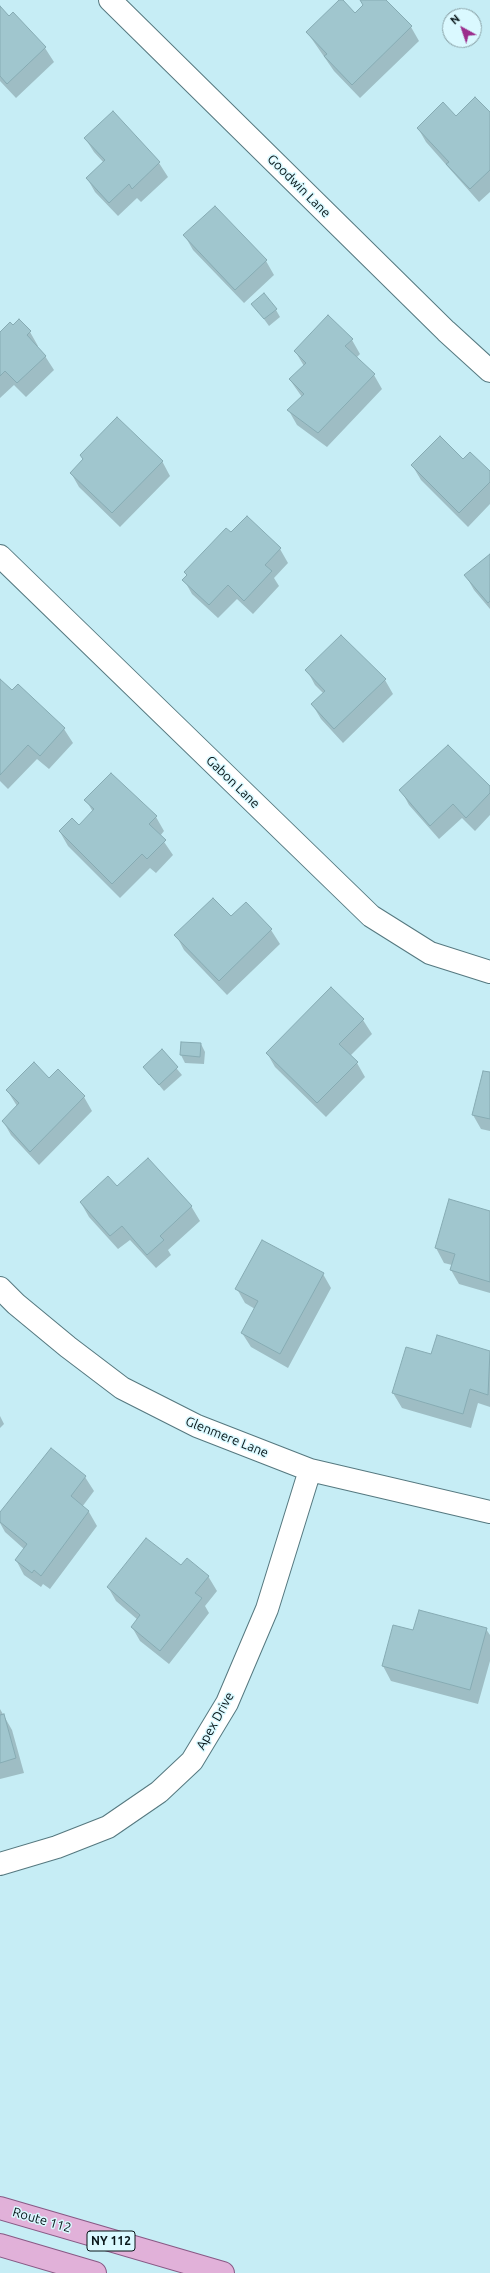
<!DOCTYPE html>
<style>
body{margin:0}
#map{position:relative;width:490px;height:2273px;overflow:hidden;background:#c6edf5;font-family:Ubuntu,sans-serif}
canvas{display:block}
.north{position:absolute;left:442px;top:8px;width:40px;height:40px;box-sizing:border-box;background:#daf9ff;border:1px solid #869ea3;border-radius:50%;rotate:320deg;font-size:11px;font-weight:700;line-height:16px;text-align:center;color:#081619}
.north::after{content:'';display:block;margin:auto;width:14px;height:18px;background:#9b2d8c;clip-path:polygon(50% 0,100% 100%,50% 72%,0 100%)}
</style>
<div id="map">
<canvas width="490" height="2273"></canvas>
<div class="north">N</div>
</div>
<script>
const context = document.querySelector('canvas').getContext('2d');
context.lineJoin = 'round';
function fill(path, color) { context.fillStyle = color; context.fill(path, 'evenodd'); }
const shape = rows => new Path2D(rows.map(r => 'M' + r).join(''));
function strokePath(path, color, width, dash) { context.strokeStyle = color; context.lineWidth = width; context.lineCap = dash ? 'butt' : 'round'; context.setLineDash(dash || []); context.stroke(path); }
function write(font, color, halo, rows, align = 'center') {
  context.font = font + ' Ubuntu,sans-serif'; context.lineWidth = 3; context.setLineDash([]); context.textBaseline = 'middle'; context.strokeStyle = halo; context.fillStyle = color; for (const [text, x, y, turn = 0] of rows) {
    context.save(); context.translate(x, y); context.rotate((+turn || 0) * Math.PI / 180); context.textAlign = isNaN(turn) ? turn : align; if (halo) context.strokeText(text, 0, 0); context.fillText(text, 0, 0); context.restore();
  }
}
fill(shape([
 [340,0,355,14,364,6,362,0,385,0,411,27,419,41,360,98,334,71,307,32],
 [0,8,9,18,13,14,45,48,54,62,16,98,0,81],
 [113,112,159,163,168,177,141,202,137,198,118,216,95,192,87,178,104,163,94,152,85,138],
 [490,114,490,192,479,202,426,142,418,128,456,118],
 [185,236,266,261,274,275,244,303,193,250],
 [253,304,276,310,280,317,269,326],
 [30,332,38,346,37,347,45,356,54,370,26,397,14,385,0,398,0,333],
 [352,340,360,354,356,358,374,375,382,389,327,447,297,425,289,411,302,397,290,380,304,366,295,351],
 [81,455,162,461,170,476,120,527,79,487,71,473,83,460],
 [462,460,490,473,490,504,468,527,421,480,412,465],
 [231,533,280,549,288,563,274,578,279,586,253,614,237,599,218,618,192,594,184,580,187,576,185,572],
 [490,555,490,609,474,590,466,576],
 [307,670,385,680,393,694,343,743,321,719,312,704,323,693,315,685],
 [0,680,12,692,18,685,64,729,73,743,49,769,37,759,8,789,0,781],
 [111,775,156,817,164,831,160,836,173,855,156,873,150,868,120,898,68,846,60,832,79,826,93,812,86,800],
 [490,788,490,815,475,831,462,818,439,839,409,805,401,790],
 [246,904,271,930,280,944,227,995,184,950,176,935,231,917],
 [331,988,363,1020,372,1034,350,1056,357,1063,365,1077,326,1117,275,1067,267,1053],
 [201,1044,205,1052,204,1064,185,1063,181,1055],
 [162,1051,182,1075,164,1091,144,1067],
 [490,1073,490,1131,481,1129,473,1115],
 [49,1079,84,1097,92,1111,39,1165,11,1135,3,1121,17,1106,7,1090],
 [117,1188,191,1206,200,1221,168,1250,171,1255,156,1268,130,1240,118,1249,89,1217,81,1203],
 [450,1200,490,1212,490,1293,459,1284,451,1270,452,1265,444,1263,436,1248],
 [323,1274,331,1288,288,1368,251,1347,242,1333,255,1309,245,1303,237,1289],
 [437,1336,490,1352,490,1407,478,1403,471,1428,402,1408,393,1393,432,1356],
 [0,1416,4,1424,0,1428],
 [85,1477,94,1491,82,1507,89,1512,97,1526,50,1589,43,1584,41,1587,24,1575,16,1560,24,1549,5,1532,0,1523,0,1514],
 [181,1567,208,1576,217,1591,205,1606,209,1613,169,1664,140,1641,132,1627,138,1620,116,1601,108,1587],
 [486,1629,490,1635,490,1661,478,1704,391,1681,383,1666,414,1632],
 [0,1709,12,1730,24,1773,0,1779]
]), '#0003');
const building = shape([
 [339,0,343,0,355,13,363,5,360,0,386,0,412,26,352,85,324,56,327,54,306,32,339,0],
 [0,6,9,16,13,12,46,47,7,84,0,76,0,6],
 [475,97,490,112,490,170,470,189,446,164,449,162,417,128,443,102,456,116,475,97],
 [113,111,160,162,132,189,129,184,109,203,86,178,105,160,84,138,113,111],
 [215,206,267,260,235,290,183,235,215,206],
 [264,293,277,309,264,319,251,304,264,293],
 [328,315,353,339,345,346,375,374,318,433,287,410,304,394,289,379,306,363,294,351,328,315],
 [19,319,31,331,27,335,46,356,17,383,5,371,0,376,0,332,10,322,13,325,19,319],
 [117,417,163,461,112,513,70,473,83,459,80,455,117,417],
 [440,436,463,459,470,452,490,471,490,482,459,513,411,465,440,436],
 [247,516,281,548,265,565,272,571,244,601,228,585,209,605,182,580,187,575,184,572,226,528,231,532,247,516],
 [490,554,490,601,488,603,464,575,490,554],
 [341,635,386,679,334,729,311,704,325,691,305,670,341,635],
 [0,679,12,690,18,684,65,728,40,756,28,745,0,775,0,679],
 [448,745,490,786,490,793,466,818,453,804,430,826,399,790,448,745],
 [111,773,157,816,149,824,166,840,147,859,142,854,112,884,59,831,72,818,79,825,94,809,84,800,111,773],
 [213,898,231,916,246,902,272,929,219,981,174,935,213,898],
 [331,987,364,1019,339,1044,358,1062,317,1103,266,1053,331,987],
 [181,1042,201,1043,200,1057,180,1055,181,1042],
 [162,1049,178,1067,159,1085,143,1067,162,1049],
 [34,1062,49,1078,58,1069,85,1096,30,1152,2,1121,19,1103,6,1090,34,1062],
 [483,1071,490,1072,490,1119,472,1115,483,1071],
 [148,1158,192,1206,160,1236,164,1240,147,1255,122,1226,110,1236,80,1202,108,1176,117,1186,148,1158],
 [449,1199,490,1211,490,1282,450,1270,455,1254,435,1248,449,1199],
 [262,1240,324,1273,280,1354,241,1333,258,1301,235,1289,262,1240],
 [437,1335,490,1351,488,1395,470,1389,463,1414,392,1393,406,1347,431,1354,437,1335],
 [51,1448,86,1476,71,1496,89,1511,41,1576,34,1570,32,1573,15,1560,27,1544,0,1522,0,1512,51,1448],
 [146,1538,181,1565,187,1558,209,1576,195,1593,202,1598,160,1651,131,1627,140,1615,107,1587,146,1538],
 [419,1610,487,1628,470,1690,382,1666,393,1625,413,1630,419,1610],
 [4,1714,16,1758,0,1763,0,1715,4,1714]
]);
fill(building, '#a0c6ce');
strokePath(building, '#86abb3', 1);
const minor = shape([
 [110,0,446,331,490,371],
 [0,556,371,916,430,953,490,972],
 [0,1288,16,1304,68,1347,122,1388,197,1426,310,1470,490,1512],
 [0,1864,57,1847,108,1827,159,1792,192,1761,227,1703,267,1609,310,1470]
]);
const major = shape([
 [0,2208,223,2273],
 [0,2245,95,2273]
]);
strokePath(minor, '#55787f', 24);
strokePath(major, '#885985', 24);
strokePath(minor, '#fff', 22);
strokePath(major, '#e1b1d9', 22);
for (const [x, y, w] of [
 [111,2241,48]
]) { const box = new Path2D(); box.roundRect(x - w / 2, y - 10, w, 20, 3); context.fillStyle = '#daf9ff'; context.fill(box); strokePath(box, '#081619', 1); }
write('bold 12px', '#081619', null, [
 ["NY 112",111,2241]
]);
write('13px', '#081619', '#daf9ff', [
 ["Goodwin Lane",299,186,45],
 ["Gabon Lane",233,782,44],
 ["Glenmere Lane",227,1437,22],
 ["Apex Drive",215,1721,-61],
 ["Route 112",42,2220,16]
]);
</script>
